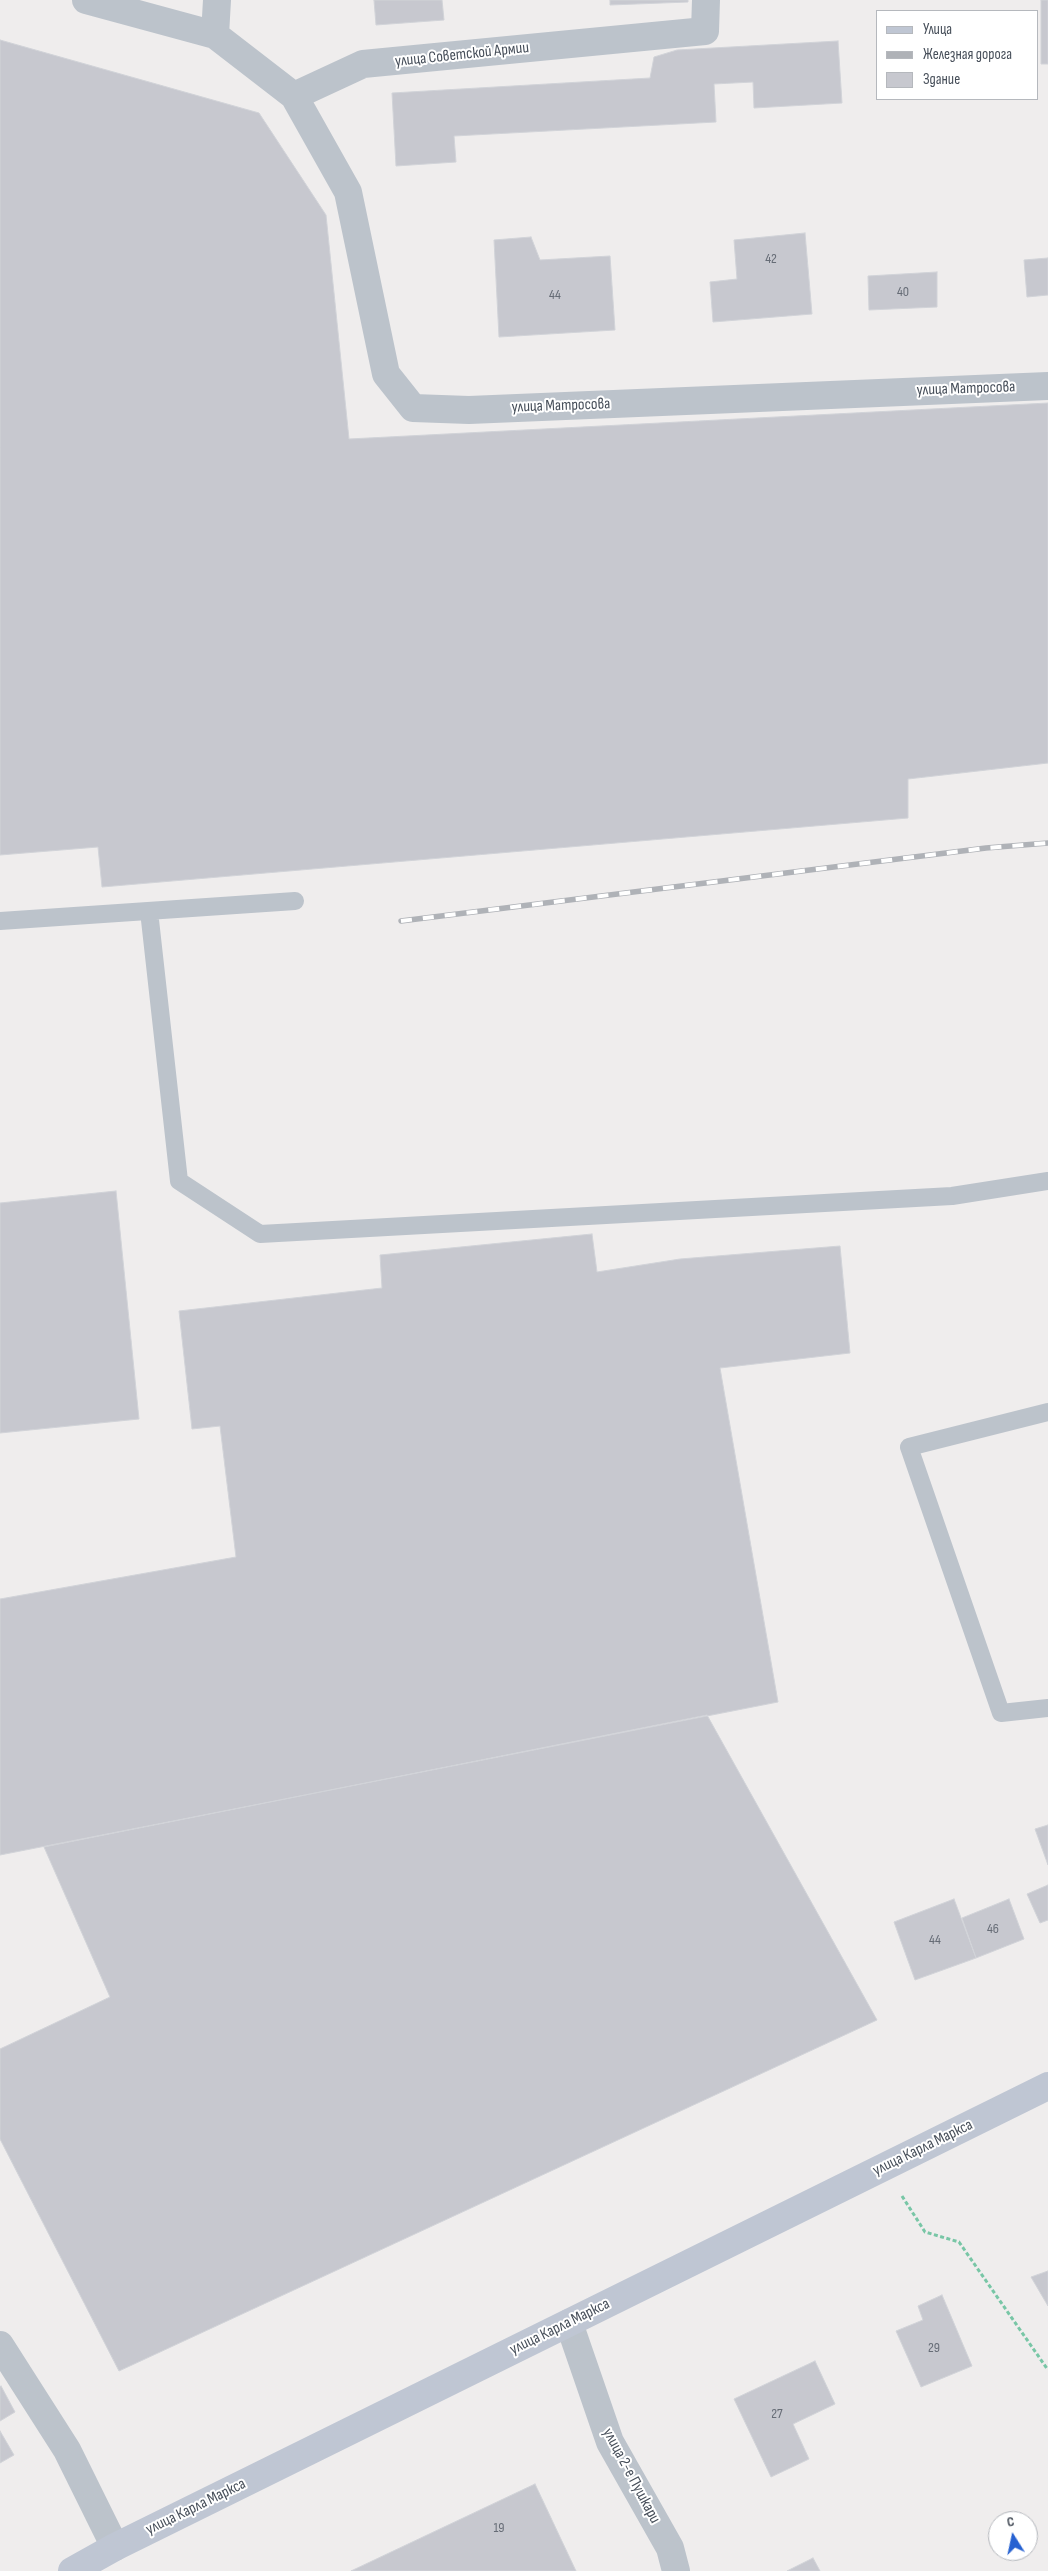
<!DOCTYPE html>
<meta charset="utf-8">
<style>
body{margin:0}
#map{position:relative;width:1048px;height:2571px;overflow:hidden;background:#efeded;font-family:"Sofia Sans Condensed",sans-serif}
canvas{display:block}
.legend{position:absolute;left:876px;top:10px;width:162px;height:90px;box-sizing:border-box;background:#fff;border:1px solid #b5b8bd;margin:0;padding:6px 9px;list-style:none;font-size:15px;color:#464e59}
.legend li{display:flex;align-items:center;gap:10px;height:25px}
.legend b{width:25px;border:1px solid #b5b8bd}
.north{position:absolute;left:988px;top:2511px;width:50px;height:50px;box-sizing:border-box;background:#fff;border:1px solid #b5b8bd;border-radius:50%;rotate:350deg;font-size:14px;font-weight:700;line-height:20px;text-align:center;color:#464e59}
.north::after{content:'';display:block;margin:auto;width:18px;height:22px;background:#2661d1;clip-path:polygon(50% 0,100% 100%,50% 72%,0 100%)}
</style>
<div id="map">
<canvas width="1048" height="2571"></canvas>
<ul class="legend">
<li><b style="height:6px;background:#bfc6d3"></b>Улица</li>
<li><b style="height:6px;background:#afb2b7"></b>Железная дорога</li>
<li><b style="height:14px;background:#c7c8cf"></b>Здание</li>
</ul>
<div class="north">С</div>
</div>
<script>
const context = document.querySelector('canvas').getContext('2d');
context.lineJoin = 'round';
function fill(path, color) { context.fillStyle = color; context.fill(path, 'evenodd'); }
const shape = rows => new Path2D(rows.map(r => 'M' + r).join(''));
function strokePath(path, color, width, dash) { context.strokeStyle = color; context.lineWidth = width; context.lineCap = dash ? 'butt' : 'round'; context.setLineDash(dash || []); context.stroke(path); }
function write(font, color, halo, rows, align = 'center') {
  context.font = font + ' "Sofia Sans Condensed",sans-serif'; context.lineWidth = 4; context.setLineDash([]); context.textBaseline = 'middle'; context.strokeStyle = halo; context.fillStyle = color; for (const [text, x, y, turn = 0] of rows) {
    context.save(); context.translate(x, y); context.rotate((+turn || 0) * Math.PI / 180); context.textAlign = isNaN(turn) ? turn : align; if (halo) context.strokeText(text, 0, 0); context.fillText(text, 0, 0); context.restore();
  }
}
const building = shape([
 [374,0,442,0,444,20,376,25,374,0],
 [610,0,688,0,688,2,610,5,610,0],
 [1041,0,1048,0,1048,64,1041,64,1041,0],
 [0,40,259,113,326,215,349,439,1048,403,1048,763,908,779,908,818,102,887,98,847,0,855,0,40],
 [838,41,842,103,754,108,753,82,714,84,716,122,454,136,456,162,396,166,392,93,650,78,654,57,677,50,838,41],
 [805,233,812,314,713,322,710,282,737,279,734,240,805,233],
 [531,237,540,260,610,256,615,330,499,337,494,240,531,237],
 [1048,258,1048,295,1027,297,1024,260,1048,258],
 [937,272,937,307,869,310,868,276,937,272],
 [116,1191,139,1419,0,1433,0,1203,116,1191],
 [592,1234,597,1272,680,1259,840,1246,850,1353,720,1368,778,1702,0,1855,0,1599,236,1557,220,1426,192,1429,179,1311,382,1288,380,1255,592,1234],
 [707,1715,877,2020,119,2371,0,2139,0,2049,110,1997,44,1847,707,1715],
 [1048,1825,1048,1865,1035,1829,1048,1825],
 [1048,1885,1048,1920,1040,1923,1027,1894,1048,1885],
 [954,1899,976,1958,915,1980,894,1922,954,1899],
 [1009,1899,1024,1939,976,1958,962,1918,1009,1899],
 [1048,2271,1048,2306,1031,2277,1048,2271],
 [942,2295,972,2366,921,2387,896,2331,923,2320,918,2306,942,2295],
 [815,2361,835,2404,793,2424,809,2459,771,2477,734,2399,815,2361],
 [1,2386,15,2412,0,2421,0,2387,1,2386],
 [0,2431,14,2455,0,2463,0,2431],
 [535,2484,576,2571,351,2571,535,2484],
 [813,2558,820,2571,787,2571,813,2558]
]);
fill(building, '#c7c8cf');
strokePath(building, '#d1d3d8', 1);
strokePath(shape([
 [902,2196,925,2232,959,2242,1048,2370]
]), '#78c6a6', 3, [4, 2.5]);
strokePath(shape([
 [149,911,179,1181,260,1234,952,1196,1048,1181],
 [0,921,295,901],
 [1048,1412,909,1447,1001,1713,1048,1708]
]), '#bcc3cb', 18);
strokePath(shape([
 [86,0,215,35,294,96,363,64,705,31,706,0],
 [215,35,217,0],
 [294,96,348,192,386,374,413,408,469,410,1048,386],
 [569,2323,610,2442,670,2548,676,2571],
 [0,2345,67,2450,115,2547]
]), '#bcc3cb', 28);
strokePath(shape([
 [72,2571,115,2547,1048,2086]
]), '#bfc6d3', 28);
const rail = shape([
 [401,921,986,848,1048,843]
]);
strokePath(rail, '#afb2b7', 5.5);
strokePath(rail, '#fff', 4, [11]);
write('14px', '#666c76', null, [
 ["42",771,259],
 ["40",903,292],
 ["44",555,295],
 ["46",993,1929],
 ["44",935,1940],
 ["29",934,2348],
 ["27",777,2414],
 ["19",499,2528]
]);
write('16px', '#464e59', '#fff', [
 ["улица Советской Армии",462,55,-6],
 ["улица Матросова",966,389,-2],
 ["улица Матросова",561,406,-2],
 ["улица Карла Маркса",923,2148,-26],
 ["улица Карла Маркса",560,2327,-26],
 ["улица 2-е Пушкари",631,2476,62],
 ["улица Карла Маркса",196,2507,-26]
]);
</script>
